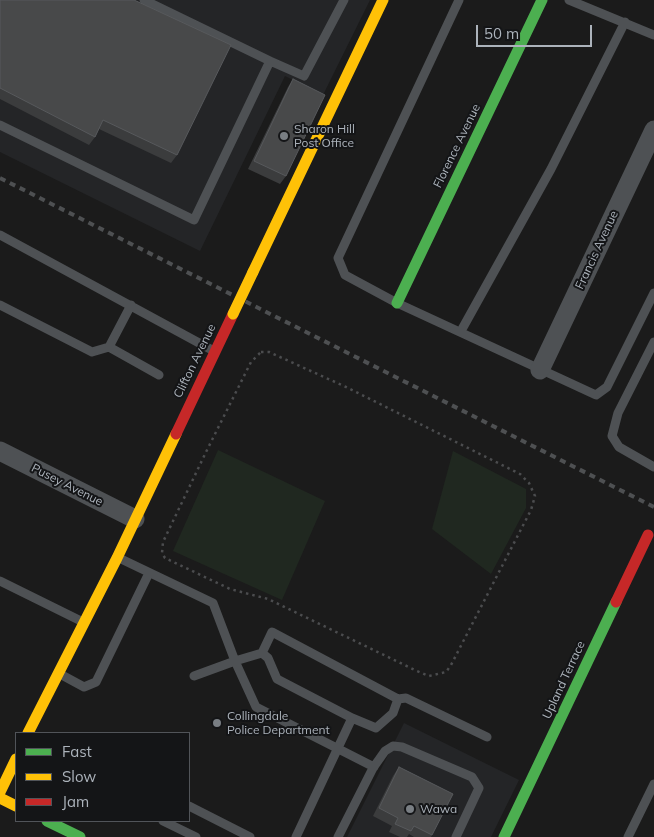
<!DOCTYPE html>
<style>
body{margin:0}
#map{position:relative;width:654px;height:837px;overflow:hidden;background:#1b1b1b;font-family:Mulish,sans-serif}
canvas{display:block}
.legend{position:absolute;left:15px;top:732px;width:175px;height:90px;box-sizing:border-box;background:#141517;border:1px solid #515459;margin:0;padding:6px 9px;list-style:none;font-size:15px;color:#acb3bb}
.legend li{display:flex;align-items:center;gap:10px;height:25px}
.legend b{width:25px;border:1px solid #515459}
.scale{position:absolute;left:476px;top:25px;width:116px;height:22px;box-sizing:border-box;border:2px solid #acb3bb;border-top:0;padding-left:6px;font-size:15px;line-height:18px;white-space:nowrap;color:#acb3bb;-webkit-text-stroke:4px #141517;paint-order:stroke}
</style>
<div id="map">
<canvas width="654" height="837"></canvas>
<ul class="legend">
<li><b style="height:6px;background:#4caf50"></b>Fast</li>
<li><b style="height:6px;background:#ffc107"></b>Slow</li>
<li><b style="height:6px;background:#c62828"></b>Jam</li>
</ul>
<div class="scale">50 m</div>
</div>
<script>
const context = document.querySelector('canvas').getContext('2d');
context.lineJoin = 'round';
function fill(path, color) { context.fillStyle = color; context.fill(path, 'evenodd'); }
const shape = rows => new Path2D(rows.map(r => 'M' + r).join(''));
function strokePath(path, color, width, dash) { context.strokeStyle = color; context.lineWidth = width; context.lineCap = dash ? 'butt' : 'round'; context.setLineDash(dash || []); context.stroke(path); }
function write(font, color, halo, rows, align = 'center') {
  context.font = font + ' Mulish,sans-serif'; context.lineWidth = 4; context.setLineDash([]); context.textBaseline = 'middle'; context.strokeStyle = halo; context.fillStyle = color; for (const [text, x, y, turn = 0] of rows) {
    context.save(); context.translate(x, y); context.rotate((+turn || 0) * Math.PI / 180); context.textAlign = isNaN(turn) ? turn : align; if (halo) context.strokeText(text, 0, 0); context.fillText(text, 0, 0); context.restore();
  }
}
fill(shape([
 [0,0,370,0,323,95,285,76,200,251,0,152],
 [404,723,519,780,491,837,347,837]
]), '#242527');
fill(shape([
 [218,450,325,501,282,600,173,551],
 [453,451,526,489,526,508,491,574,432,529]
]), '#202820');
strokePath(shape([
 [261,352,269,352,346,387,520,474,529,483,535,496,531,510,451,665,446,672,429,676,417,671,268,599,230,589,165,558,162,553,163,542,207,450,251,362,261,352]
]), '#4b4c4e', 2.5, [2.5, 4]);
strokePath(shape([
 [144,0,270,61],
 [459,0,338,258,345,275,397,303,596,395,607,387,654,293],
 [569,0,654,35],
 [0,125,194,220,270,61,304,76,344,0],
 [0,235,212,350],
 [0,305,92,352,109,347],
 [131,305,109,347,159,375],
 [461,331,551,169,625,22],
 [654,342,618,413,612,436,619,447,654,467],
 [119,558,213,603,235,661,262,653,268,658,277,679,352,718,296,837],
 [0,581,83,622],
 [262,653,272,632,398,699,393,713,376,728,352,718],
 [60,674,84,687,96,682,149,573],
 [194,676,235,661,256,707,374,767],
 [398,699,406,698,487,737],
 [189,806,250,837],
 [163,821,196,837],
 [338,837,373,768,385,751,393,746,402,747,472,777,479,788,456,837],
 [628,837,654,784]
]), '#4e5154', 9);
strokePath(shape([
 [540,370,654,130],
 [0,451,135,519]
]), '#4e5154', 19);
strokePath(shape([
 [397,303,542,0],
 [47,821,80,837],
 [504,837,616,602]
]), '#4caf50', 11);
strokePath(shape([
 [253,272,383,0],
 [28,733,117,558,176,434],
 [0,792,16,759],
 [0,798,16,806]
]), '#ffc107', 11);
strokePath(shape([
 [176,434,233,314],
 [616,602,648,535]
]), '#c62828', 11);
strokePath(shape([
 [0,178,654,507]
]), '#4e5052', 4, [6, 5]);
strokePath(shape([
 [233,314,253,272]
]), '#ffc107', 11);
fill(shape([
 [0,0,177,155,171,163,99,129,95,137,89,145,0,99],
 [293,79,286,176,280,184,248,169,288,87],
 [399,767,432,835,431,837,414,837,409,834,407,837,400,837,389,832,392,826,373,816,393,776]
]), '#3b3c3d');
const building = shape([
 [0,0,134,0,231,45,177,155,103,120,95,137,0,88,0,0],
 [293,79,325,95,286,176,254,161,293,79],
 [399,767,453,794,432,835,414,826,411,831,395,824,398,818,379,808,399,767]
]);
fill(building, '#48494a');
strokePath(building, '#57595c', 1);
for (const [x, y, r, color] of [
 [284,136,5,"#797e83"],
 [217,723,5,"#797e83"],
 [410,809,5,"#797e83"]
]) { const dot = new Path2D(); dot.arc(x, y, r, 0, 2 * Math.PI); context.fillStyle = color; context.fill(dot); strokePath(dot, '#141517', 2); }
write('12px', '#acb3bb', '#141517', [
 ["Sharon Hill",294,129],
 ["Post Office",294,143],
 ["Collingdale",227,716],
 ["Police Department",227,730],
 ["Wawa",420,809]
], 'left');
write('12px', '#acb3bb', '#141517', [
 ["Florence Avenue",457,146,-64],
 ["Francis Avenue",597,250,-65],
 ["Clifton Avenue",195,361,-64],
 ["Pusey Avenue",67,485,27],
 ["Upland Terrace",564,680,-65]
]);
</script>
